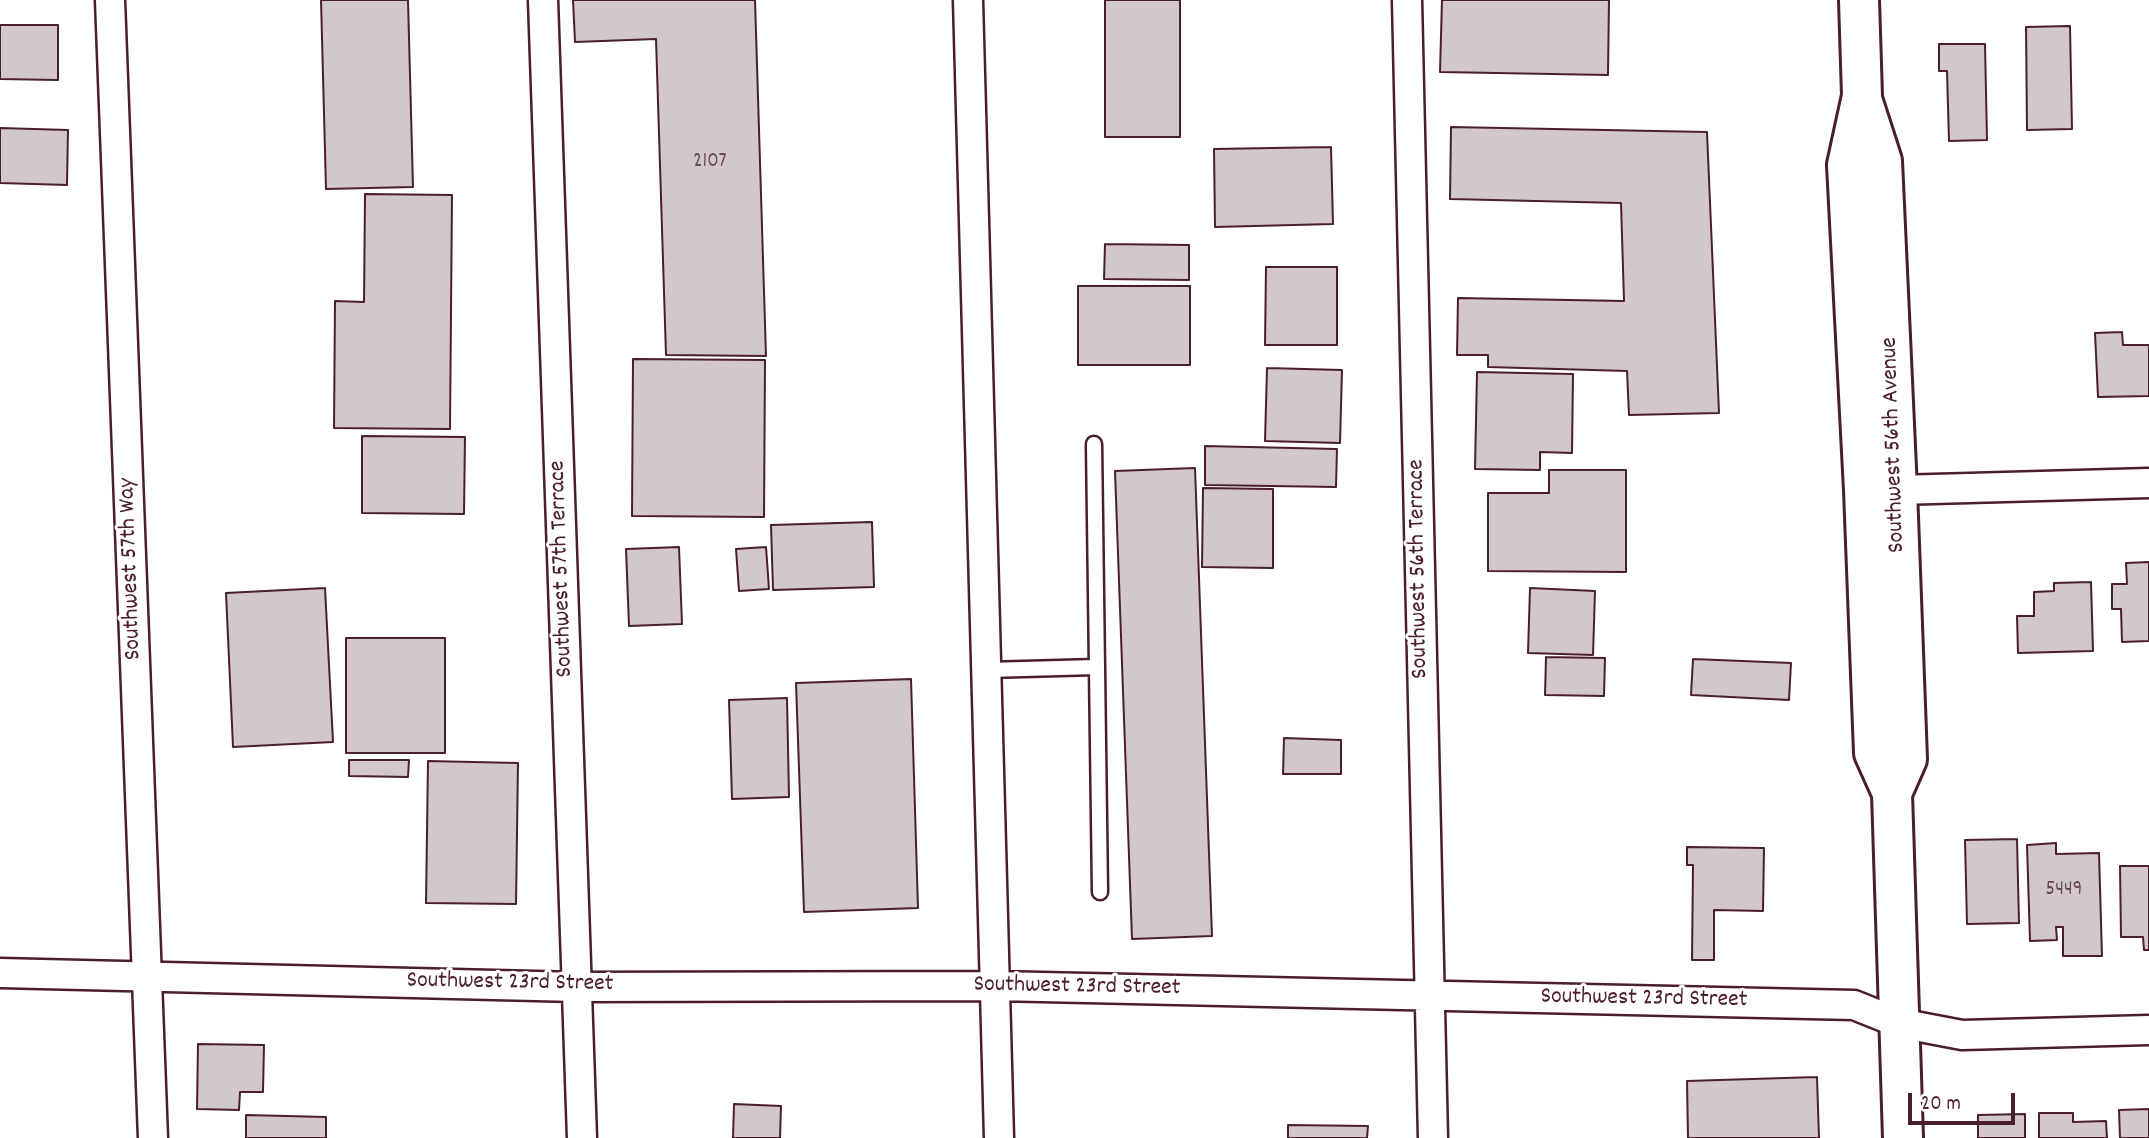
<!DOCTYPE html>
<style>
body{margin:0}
#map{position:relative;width:2149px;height:1138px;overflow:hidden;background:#fff;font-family:Dekko,sans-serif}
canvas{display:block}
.scale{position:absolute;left:1908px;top:1093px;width:107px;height:32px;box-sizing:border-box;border:4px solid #4a1f2b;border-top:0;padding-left:9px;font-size:21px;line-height:24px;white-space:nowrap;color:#4a1f2b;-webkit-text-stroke:5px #fff;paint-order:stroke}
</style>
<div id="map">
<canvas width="2149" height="1138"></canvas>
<div class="scale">20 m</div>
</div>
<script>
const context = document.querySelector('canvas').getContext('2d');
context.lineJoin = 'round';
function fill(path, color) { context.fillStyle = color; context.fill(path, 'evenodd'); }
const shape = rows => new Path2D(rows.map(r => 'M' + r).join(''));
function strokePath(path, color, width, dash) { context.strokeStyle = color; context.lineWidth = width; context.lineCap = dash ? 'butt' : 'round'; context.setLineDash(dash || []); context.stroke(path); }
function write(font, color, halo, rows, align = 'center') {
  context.font = font + ' Dekko,sans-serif'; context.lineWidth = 6; context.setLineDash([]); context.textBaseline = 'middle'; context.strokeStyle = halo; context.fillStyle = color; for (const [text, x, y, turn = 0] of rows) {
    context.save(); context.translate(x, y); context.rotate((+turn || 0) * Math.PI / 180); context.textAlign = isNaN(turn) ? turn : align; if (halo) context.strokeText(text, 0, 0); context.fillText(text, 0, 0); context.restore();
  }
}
const building = shape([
 [321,0,408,0,413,187,326,189,321,0],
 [573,0,755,0,766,356,666,355,656,39,575,42,573,0],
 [1105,0,1180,0,1180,137,1105,137,1105,0],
 [1442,0,1609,0,1608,75,1440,72,1442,0],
 [0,25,58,25,58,80,0,79,0,25],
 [2070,26,2072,129,2027,130,2026,27,2070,26],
 [1939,44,1985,44,1987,140,1949,141,1947,71,1939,71,1939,44],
 [1451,127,1707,132,1719,413,1629,415,1627,371,1488,367,1488,355,1457,355,1458,298,1624,301,1621,203,1450,199,1451,127],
 [0,128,68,130,67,185,0,183,0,128],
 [1331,147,1333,224,1215,227,1214,149,1331,147],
 [365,194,452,195,450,429,334,428,335,301,364,302,365,194],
 [1105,244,1189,245,1189,280,1104,279,1105,244],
 [1266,267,1337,267,1337,345,1265,345,1266,267],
 [1078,286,1190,286,1190,365,1078,365,1078,286],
 [2122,332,2123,345,2149,345,2149,396,2098,397,2095,333,2122,332],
 [633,359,765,360,764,517,632,516,633,359],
 [1267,368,1342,370,1340,443,1265,441,1267,368],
 [1477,372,1573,374,1572,453,1540,452,1540,470,1475,469,1477,372],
 [362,436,465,437,464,514,362,513,362,436],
 [1205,446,1337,449,1336,487,1205,485,1205,446],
 [1195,468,1212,936,1132,939,1115,471,1195,468],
 [1549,470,1626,470,1626,572,1488,571,1488,493,1549,493,1549,470],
 [1203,488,1273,489,1273,568,1202,567,1203,488],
 [872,522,874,587,773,590,771,525,872,522],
 [679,547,682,624,629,626,626,549,679,547],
 [766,547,769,589,739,591,736,549,766,547],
 [2149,562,2149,641,2122,642,2121,609,2112,609,2112,584,2127,584,2126,563,2149,562],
 [2091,582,2093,651,2018,653,2017,616,2034,616,2034,592,2054,591,2054,583,2091,582],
 [325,588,333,742,233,747,226,593,325,588],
 [1530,588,1595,591,1593,655,1528,653,1530,588],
 [346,638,445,638,445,753,346,753,346,638],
 [1546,657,1605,658,1604,696,1545,695,1546,657],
 [1693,659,1791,663,1789,700,1691,695,1693,659],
 [911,679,918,908,804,912,796,683,911,679],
 [787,698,789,797,732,799,729,700,787,698],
 [1284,738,1341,740,1341,774,1283,774,1284,738],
 [349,760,409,760,408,777,349,776,349,760],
 [428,761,518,763,516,904,426,903,428,761],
 [2017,839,2019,923,1967,924,1965,840,2017,839],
 [2056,843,2056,854,2099,853,2102,956,2063,956,2063,927,2056,927,2057,940,2030,941,2027,845,2056,843],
 [1687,847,1764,848,1763,911,1714,910,1714,960,1692,960,1693,865,1687,865,1687,847],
 [2120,866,2149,866,2149,950,2144,950,2143,937,2121,937,2120,866],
 [198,1044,264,1045,263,1092,240,1092,239,1110,197,1109,198,1044],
 [1817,1077,1819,1138,1688,1138,1687,1081,1817,1077],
 [734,1104,781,1106,780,1138,733,1138,734,1104],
 [2149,1109,2149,1138,2120,1138,2119,1110,2149,1109],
 [2039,1113,2073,1113,2073,1122,2106,1121,2107,1138,2039,1138,2039,1113],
 [2025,1114,2025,1138,1978,1138,1978,1115,2025,1114],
 [246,1115,326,1117,326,1138,246,1138,246,1115],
 [1288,1125,1368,1126,1367,1138,1288,1138,1288,1125]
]);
fill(building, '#d2c7cb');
strokePath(building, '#4a1f2b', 2);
const lane = shape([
 [1094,444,1100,892],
 [987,670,1096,667]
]);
const street = shape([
 [110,0,153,1138],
 [543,0,582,1138],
 [968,0,999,1138],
 [1407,0,1433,1138],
 [1897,490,2149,483],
 [0,973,577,987,996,986,1854,1005,1899,1023,1962,1035,2149,1030]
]);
const secondary = shape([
 [1859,0,1862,96,1847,165,1864,490,1874,753,1892,793,1903,1138],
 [1862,99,1882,161,1897,490,1907,759,1892,793]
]);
strokePath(lane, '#4a1f2b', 19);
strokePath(street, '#4a1f2b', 33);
strokePath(secondary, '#4a1f2b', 44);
strokePath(lane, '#fff', 14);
strokePath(street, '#fff', 28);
strokePath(secondary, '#fff', 38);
write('21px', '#6c4953', null, [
 ["2107",710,163],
 ["5449",2064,891]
]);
write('24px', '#4a1f2b', '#fff', [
 ["Southwest 56th Avenue",1895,445,-92],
 ["Southwest 57th Way",132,569,-92],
 ["Southwest 57th Terrace",563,569,-92],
 ["Southwest 56th Terrace",1420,569,-91],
 ["Southwest 23rd Street",510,984,1],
 ["Southwest 23rd Street",1077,988,1],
 ["Southwest 23rd Street",1644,1000,1]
]);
</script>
